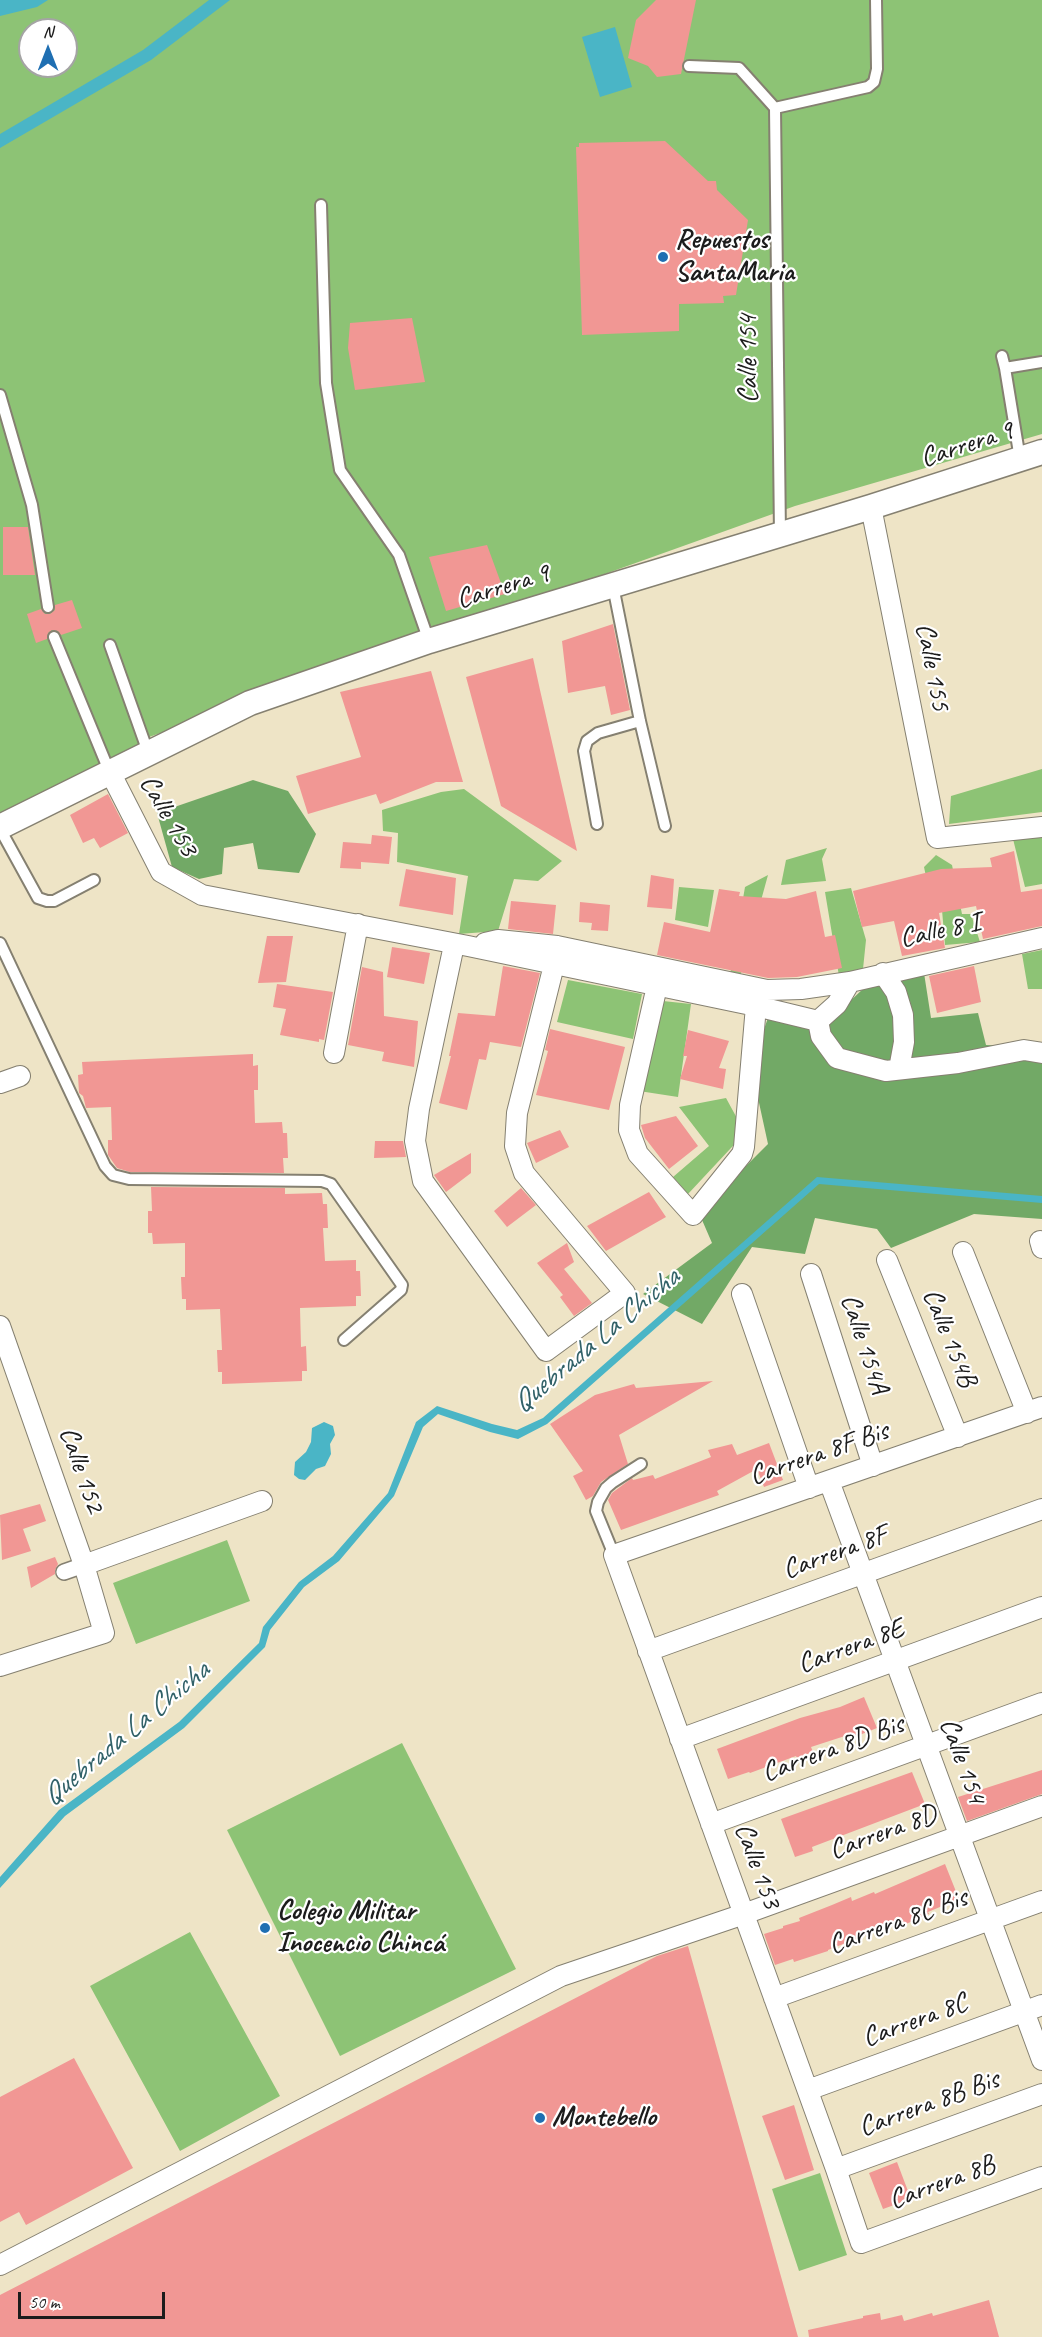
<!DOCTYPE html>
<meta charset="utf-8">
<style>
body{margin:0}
#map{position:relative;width:1042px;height:2337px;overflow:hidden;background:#eee4c6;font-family:Caveat,sans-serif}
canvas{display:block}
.north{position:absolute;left:18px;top:18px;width:60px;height:60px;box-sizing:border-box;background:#fff;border:2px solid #a4a4a4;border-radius:50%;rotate:0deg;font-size:16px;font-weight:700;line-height:24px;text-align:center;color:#1c1c1c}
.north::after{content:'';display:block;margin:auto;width:21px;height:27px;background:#1f6fb2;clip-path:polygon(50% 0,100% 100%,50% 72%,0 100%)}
.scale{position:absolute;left:18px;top:2292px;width:147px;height:27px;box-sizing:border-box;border:3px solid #1c1c1c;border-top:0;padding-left:8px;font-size:18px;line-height:21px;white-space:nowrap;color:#1c1c1c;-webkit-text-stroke:4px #fff;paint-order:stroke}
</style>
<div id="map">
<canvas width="1042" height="2337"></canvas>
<div class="north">N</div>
<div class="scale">50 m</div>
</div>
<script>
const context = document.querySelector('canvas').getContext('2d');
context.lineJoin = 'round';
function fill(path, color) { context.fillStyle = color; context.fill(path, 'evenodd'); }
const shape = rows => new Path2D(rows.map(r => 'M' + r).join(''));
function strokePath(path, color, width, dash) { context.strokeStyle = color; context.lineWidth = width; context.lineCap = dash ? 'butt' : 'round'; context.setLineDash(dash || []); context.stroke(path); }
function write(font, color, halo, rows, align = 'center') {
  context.font = font + ' Caveat,sans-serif'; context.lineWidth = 4.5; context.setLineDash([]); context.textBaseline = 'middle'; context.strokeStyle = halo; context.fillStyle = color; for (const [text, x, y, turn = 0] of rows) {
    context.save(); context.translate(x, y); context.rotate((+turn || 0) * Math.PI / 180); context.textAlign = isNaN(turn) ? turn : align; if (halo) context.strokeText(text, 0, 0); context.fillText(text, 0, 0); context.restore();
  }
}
fill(shape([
 [0,0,1042,0,1042,434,795,506,138,741,143,751,0,825],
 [30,30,66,30,66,66,30,66],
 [1042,769,1042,812,949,824,951,796],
 [464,789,562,861,538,881,514,879,498,931,459,934,468,876,397,862,398,833,383,831,382,810,441,792],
 [1042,834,1042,884,1025,887,1013,839],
 [827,848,822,859,826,881,781,885,786,860],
 [936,855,952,865,962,914,971,914,980,942,945,945,942,910,933,910,924,867],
 [768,875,740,977,730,975,745,887],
 [679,887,714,890,708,927,675,920],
 [851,888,866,940,863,969,839,976,825,892],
 [1042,950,1042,989,1028,989,1022,954],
 [568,980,642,994,633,1039,557,1022],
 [663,1001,691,1004,678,1097,639,1091],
 [726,1098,745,1133,688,1194,673,1177,709,1146,679,1107],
 [227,1540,250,1601,136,1644,113,1583],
 [402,1743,516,1969,340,2056,227,1830],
 [190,1932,280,2096,180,2151,90,1986],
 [820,2173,847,2255,799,2271,772,2189]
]), '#8dc375');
fill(shape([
 [253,780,288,791,316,834,299,873,258,869,253,843,224,848,222,874,199,879,172,867,157,813],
 [924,973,931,1018,978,1013,986,1045,1042,1048,1042,1219,974,1214,891,1248,877,1229,815,1218,805,1254,752,1247,702,1324,643,1294,712,1243,699,1213,768,1144,751,1066,769,1015,830,1020,864,988]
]), '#72a966');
fill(shape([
 [0,0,48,0,37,7,0,16],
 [209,0,230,0,151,60,0,148,0,134,143,50],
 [615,27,632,87,600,97,582,37],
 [817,1177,1042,1196,1042,1203,819,1184,547,1424,518,1439,490,1432,438,1414,423,1427,394,1496,339,1561,304,1587,270,1630,265,1647,184,1728,65,1816,0,1888,0,1877,59,1810,179,1722,259,1643,263,1627,299,1582,333,1556,388,1493,416,1422,437,1406,492,1424,517,1430,543,1418],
 [324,1422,333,1426,335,1435,330,1444,331,1454,325,1466,316,1469,305,1480,299,1479,294,1475,295,1462,306,1452,311,1442,312,1428]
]), '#4ab5c6');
fill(shape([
 [656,0,696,0,681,74,657,77,648,66,628,58,636,20],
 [665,141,708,181,716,181,717,190,748,220,736,295,723,296,724,303,679,304,679,331,582,335,576,147,579,147,579,143],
 [412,318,425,382,355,390,348,348,350,323],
 [3,527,28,527,35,575,3,575],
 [487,545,505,594,446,611,429,557],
 [72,600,82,628,61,635,58,631,52,630,48,633,47,639,36,643,27,614,41,609,45,614,50,614,55,610,55,605],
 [613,624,630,710,611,715,605,686,568,693,562,641],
 [533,658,540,690,577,851,501,806,466,677],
 [431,671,463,782,436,782,380,804,376,794,308,814,296,776,361,757,340,692],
 [108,794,128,833,100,848,94,838,83,843,70,815],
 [372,835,392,837,389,864,361,862,361,869,340,868,343,842,371,844],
 [1014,851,1021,892,1042,889,1042,926,983,939,976,906,939,913,945,948,902,956,894,921,862,927,853,891,941,869,992,867,990,858],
 [406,869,456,878,453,915,399,906],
 [651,875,674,879,672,909,647,907],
 [719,889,740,892,739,896,786,899,816,891,825,937,835,935,842,968,797,977,768,978,657,955,664,922,710,932],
 [511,901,556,905,553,934,508,929],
 [580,902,610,905,608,931,591,930,592,923,579,922],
 [267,936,293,936,286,982,258,983],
 [392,947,430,953,424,984,387,977],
 [503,966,540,973,521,1047,490,1042,486,1060,479,1059,467,1110,439,1103,451,1056,449,1056,458,1013,495,1016],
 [974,966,981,1002,937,1013,929,976],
 [362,967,383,972,384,1016,418,1021,414,1067,382,1061,384,1052,348,1045],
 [277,984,333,992,324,1040,319,1039,319,1042,280,1035,286,1009,273,1007],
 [550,1029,625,1047,609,1110,536,1095,548,1051,545,1050],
 [688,1030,729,1041,719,1068,726,1069,723,1089,680,1079,687,1056,683,1056],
 [253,1054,253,1066,258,1065,258,1090,254,1090,255,1123,282,1122,283,1133,287,1133,288,1158,283,1158,284,1173,130,1172,117,1168,108,1155,108,1140,112,1140,111,1107,86,1108,83,1096,79,1093,78,1075,83,1074,82,1062],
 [676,1116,698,1146,669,1169,645,1138,641,1125],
 [560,1130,569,1147,536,1163,527,1143],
 [375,1141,403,1141,406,1157,374,1158],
 [471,1153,471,1173,446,1192,434,1175],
 [151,1187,285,1188,285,1194,322,1193,323,1204,327,1204,328,1228,323,1228,325,1261,356,1260,356,1271,360,1271,361,1296,356,1296,356,1306,300,1308,301,1347,306,1346,307,1371,302,1371,302,1381,222,1384,222,1372,218,1372,217,1350,222,1350,220,1309,186,1310,186,1299,182,1299,181,1277,185,1277,185,1243,153,1244,152,1233,148,1233,148,1211,152,1211],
 [521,1188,536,1205,507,1227,494,1211],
 [649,1192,666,1217,606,1251,587,1226],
 [567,1243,574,1262,564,1269,592,1303,574,1316,560,1297,563,1295,537,1263],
 [713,1381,619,1435,628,1464,601,1482,593,1496,586,1500,573,1476,583,1471,550,1424,595,1395,634,1384,636,1388],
 [769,1443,783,1480,764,1487,757,1469,717,1491,719,1495,621,1530,608,1500,612,1493,632,1478,633,1480,653,1475,655,1479,711,1457,708,1450,732,1444,737,1455],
 [40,1504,46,1521,23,1529,31,1551,2,1560,0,1515],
 [55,1557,58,1564,55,1570,55,1574,31,1588,27,1567],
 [864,1697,877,1728,852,1738,851,1734,811,1747,813,1752,797,1758,796,1756,750,1773,749,1772,728,1779,717,1749,800,1718,840,1707],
 [1042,1770,1042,1794,967,1821,958,1797],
 [912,1772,925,1804,812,1847,813,1851,795,1857,781,1819],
 [945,1864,959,1899,928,1912,929,1914,899,1927,896,1920,864,1932,866,1935,828,1950,828,1951,794,1962,793,1959,775,1965,764,1934,783,1928,783,1926,800,1921,799,1918,832,1905,851,1897,852,1901,874,1892,875,1894],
 [688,1946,798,2337,0,2337,0,2295,657,1956],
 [74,2058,133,2168,26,2225,19,2212,0,2222,0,2097],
 [794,2105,814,2170,785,2180,762,2116],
 [897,2162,911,2199,883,2209,869,2173],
 [989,2300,999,2337,809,2337,808,2330,863,2318,863,2316,880,2313,881,2320,902,2315,904,2321,932,2313,933,2316]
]), '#f19794');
const service = shape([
 [689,66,739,68,775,108,780,535],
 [775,108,868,87,874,82,877,69,876,0],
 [321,205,326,383,340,470,399,555,429,641],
 [1002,356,1005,368],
 [0,395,32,505,48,607],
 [1020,459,1005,368,1042,362],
 [613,586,640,721,665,826],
 [54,637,110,773],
 [110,645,148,752],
 [597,824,584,751,587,741,598,733,640,721],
 [0,829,38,898,47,901,54,901,94,880],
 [0,943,105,1166,113,1175,129,1179,322,1181,331,1184,402,1285,401,1290,344,1340],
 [614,1555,596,1511,598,1502,606,1488,613,1482,641,1464]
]);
const pedestrian = shape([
 [64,1572,84,1565]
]);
const minor = shape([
 [871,507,937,838,1042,827],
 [111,774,161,872,202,895,468,946,756,1006,818,1021],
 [485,943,498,940,557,946,767,990,801,989,850,982,1042,938],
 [454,945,419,1109,415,1141,423,1181,546,1351,625,1293,524,1173,515,1146,517,1113,554,965,557,946],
 [883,973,896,992,903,1015,904,1042,899,1069],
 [657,986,630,1105,629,1130,638,1154,693,1215,742,1154,744,1147,756,1006],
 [818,1021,821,1036,837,1058,886,1071,958,1063,1024,1050,1042,1053],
 [818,1021,837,1004,850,982],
 [334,1053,358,924],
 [0,1083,20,1076],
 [1040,1241,1042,1248],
 [963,1252,1027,1413],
 [887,1260,958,1437],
 [811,1274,873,1466],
 [742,1294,809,1488],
 [0,1326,84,1565,104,1633,0,1666],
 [1042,1407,614,1555,836,2169,861,2243,1042,2177],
 [829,1481,1042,2060],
 [84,1565,262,1501],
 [648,1651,1042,1509],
 [680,1739,1042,1607],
 [711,1824,1042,1703],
 [774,1998,1042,1901],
 [808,2090,1042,2005],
 [836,2169,1042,2094],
 [0,2265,561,1976,744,1914,1042,1806]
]);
const tertiary = shape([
 [0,827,250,703,429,641,871,507,1042,452]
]);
strokePath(service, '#858071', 14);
strokePath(pedestrian, '#858071', 18);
strokePath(minor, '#858071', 22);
strokePath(tertiary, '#858071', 27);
strokePath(service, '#fff', 10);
strokePath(pedestrian, '#fff', 15);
strokePath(minor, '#fff', 20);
strokePath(tertiary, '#fff', 24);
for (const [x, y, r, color] of [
 [663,257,6,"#1f6fb2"],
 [265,1928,6,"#1f6fb2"],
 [540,2118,6,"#1f6fb2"]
]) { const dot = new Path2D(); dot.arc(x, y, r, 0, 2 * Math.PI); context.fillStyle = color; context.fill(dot); strokePath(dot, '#fff', 2); }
write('bold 28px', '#1c1c1c', '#fff', [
 ["Repuestos",675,241],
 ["SantaMaria",675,273],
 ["Colegio Militar",277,1912],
 ["Inocencio Chincá",277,1944],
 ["Montebello",552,2118]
], 'left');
write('28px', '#1c1c1c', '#fff', [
 ["Calle 154",749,359,-90],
 ["Carrera 9",967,445,-18],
 ["Carrera 9",503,587,-17],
 ["Calle 155",932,667,79],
 ["Calle 153",168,816,60],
 ["Calle 8 I",940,931,-12],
 ["Calle 154B",949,1338,68],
 ["Calle 154A",864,1344,72],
 ["Carrera 8F Bis",819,1454,-19],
 ["Calle 152",81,1470,71],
 ["Carrera 8F",835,1553,-20],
 ["Carrera 8E",851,1647,-20],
 ["Carrera 8D Bis",833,1749,-20],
 ["Calle 154",962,1761,70],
 ["Carrera 8D",883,1833,-20],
 ["Calle 153",757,1866,70],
 ["Carrera 8C Bis",898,1922,-20],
 ["Carrera 8C",915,2021,-20],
 ["Carrera 8B Bis",929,2104,-20],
 ["Carrera 8B",942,2183,-20]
]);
write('italic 30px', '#316168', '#fff', [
 ["Quebrada La Chicha",596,1341,-40],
 ["Quebrada La Chicha",126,1734,-40]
]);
</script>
